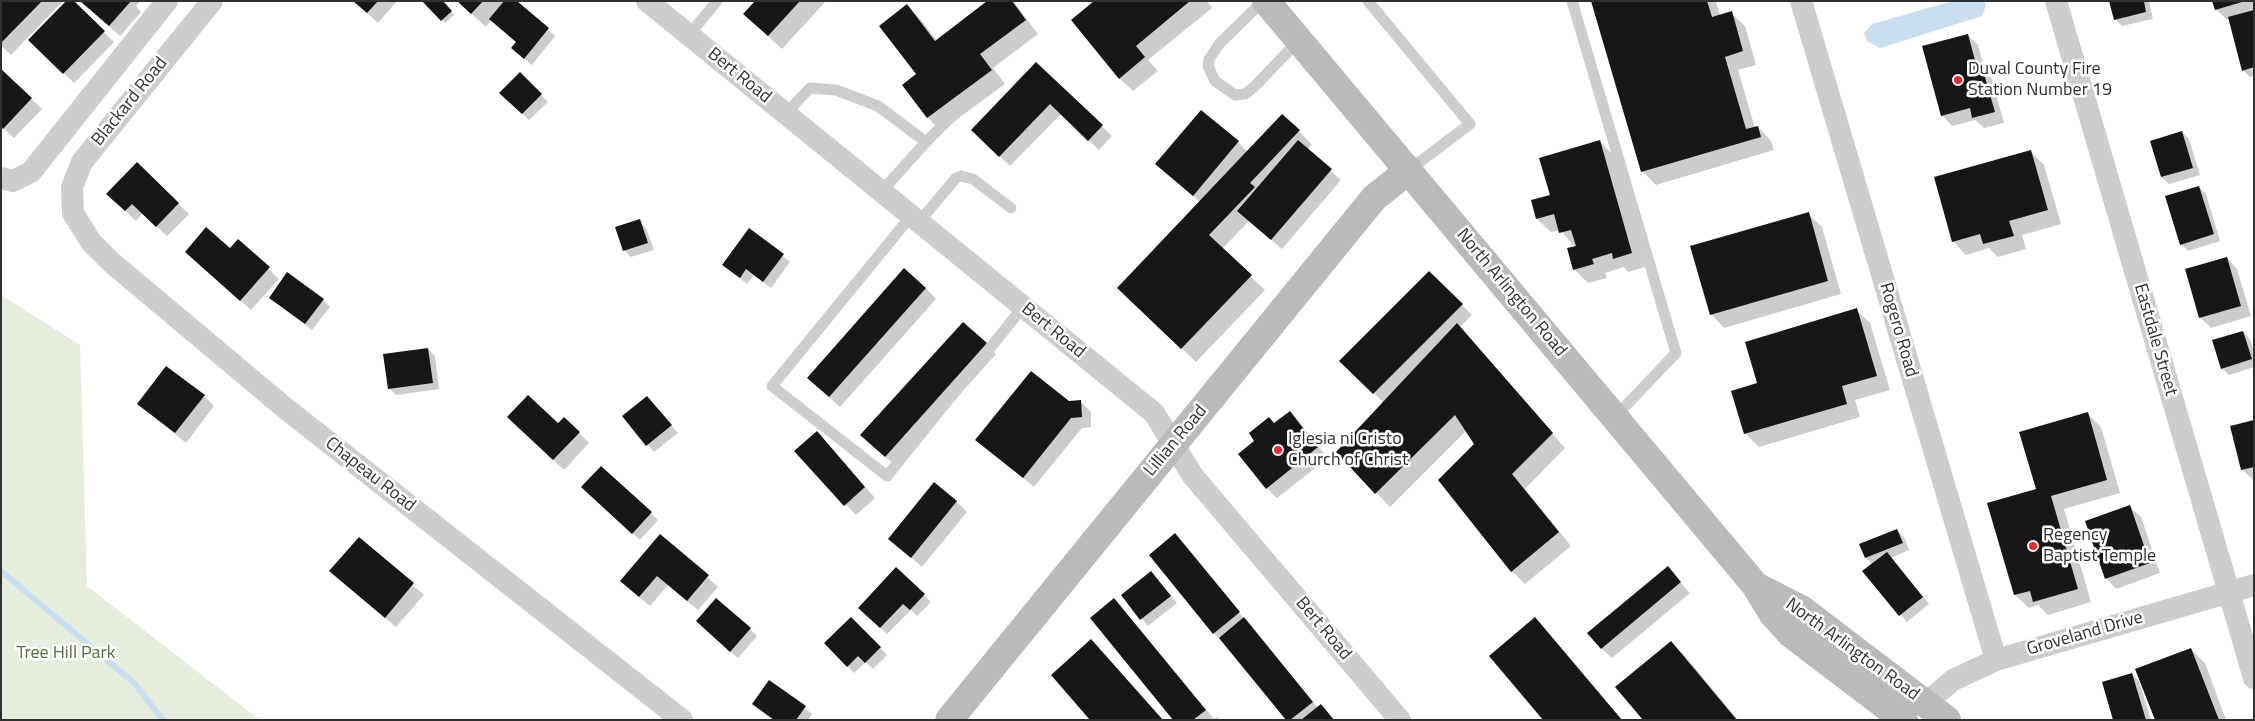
<!DOCTYPE html>
<style>
body{margin:0}
#map{position:relative;width:2255px;height:721px;overflow:hidden;background:#fff;font-family:"Titillium Web",sans-serif}
canvas{display:block}
.frame{position:absolute;inset:0;border:2px solid #303030;pointer-events:none}
</style>
<div id="map">
<canvas width="2255" height="721"></canvas>
<div class="frame"></div>
</div>
<script>
const context = document.querySelector('canvas').getContext('2d');
context.lineJoin = 'round';
function fill(path, color) { context.fillStyle = color; context.fill(path, 'evenodd'); }
const shape = rows => new Path2D(rows.map(r => 'M' + r).join(''));
function strokePath(path, color, width, dash) { context.strokeStyle = color; context.lineWidth = width; context.lineCap = dash ? 'butt' : 'round'; context.setLineDash(dash || []); context.stroke(path); }
function write(font, color, halo, rows, align = 'center') {
  context.font = font + ' "Titillium Web",sans-serif'; context.lineWidth = 5; context.setLineDash([]); context.textBaseline = 'middle'; context.strokeStyle = halo; context.fillStyle = color; for (const [text, x, y, turn = 0] of rows) {
    context.save(); context.translate(x, y); context.rotate((+turn || 0) * Math.PI / 180); context.textAlign = isNaN(turn) ? turn : align; if (halo) context.strokeText(text, 0, 0); context.fillText(text, 0, 0); context.restore();
  }
}
fill(shape([
 [1,295,80,345,87,586,260,720,1,720]
]), '#e5eedd');
fill(shape([
 [1953,1,1984,1,1986,6,1982,16,1880,48,1867,41,1864,33,1872,24]
]), '#c9deef');
fill(shape([
 [1,1,59,1,61,3,11,55,1,45],
 [72,1,114,42,74,83,30,40],
 [80,1,140,1,136,6,141,12,120,36],
 [354,1,397,1,378,23],
 [424,1,441,1,454,15,445,23],
 [457,1,515,1,555,36,532,65,520,55,517,43,492,20,486,27],
 [756,1,826,1,782,49,758,27],
 [989,1,1013,1,1038,34,993,68,1005,84,941,131,928,118,903,85,918,75,907,6,921,20,937,41],
 [1096,1,1207,1,1212,8,1148,60,1158,71,1133,91,1119,78],
 [1592,1,1716,1,1720,16,1731,13,1745,26,1756,65,1738,70,1755,128,1758,127,1771,141,1774,150,1656,185,1642,171],
 [2110,1,2149,1,2153,19,2122,26,2115,19],
 [2214,1,2254,1,2254,76,2250,77,2243,70,2230,19,2227,20,2216,9],
 [1967,35,1978,45,1985,71,1992,79,2004,123,1984,128,1975,120,1952,126,1942,115],
 [1036,63,1112,136,1099,150,1061,114,1010,166,973,130],
 [1,71,42,109,14,138,1,126],
 [520,74,548,102,529,120,501,93],
 [1299,131,1312,145,1307,150,1341,180,1282,249,1249,221,1222,249,1265,290,1196,362,1132,302,1200,202,1157,164,1238,142,1248,152],
 [2182,132,2189,139,2200,175,2169,184,2162,177,2151,142],
 [1600,141,1613,155,1645,267,1628,272,1624,267,1605,273,1607,278,1588,283,1574,269,1575,247,1560,230,1551,232,1537,219,1551,195],
 [2031,152,2044,165,2061,224,2022,235,2026,249,1998,257,1989,248,1966,255,1953,241],
 [137,164,189,214,167,236,143,213,136,221,108,194],
 [2199,187,2206,194,2220,241,2188,251,2181,244],
 [1808,214,1822,227,1841,294,1724,328,1711,314],
 [639,221,646,228,654,250,631,257,624,250],
 [750,230,790,262,771,288,754,275,747,284,723,265],
 [238,241,279,279,251,310,186,252,230,249],
 [2227,258,2237,269,2251,316,2211,328,2200,317],
 [1429,272,1472,315,1460,327,1565,448,1525,489,1571,546,1525,584,1512,571,1476,444,1467,430,1390,507,1338,452,1384,403,1341,361],
 [926,288,936,299,840,407,819,388],
 [270,297,323,300,330,307,312,330],
 [1856,310,1870,323,1890,390,1855,400,1860,417,1759,447,1745,433,1759,384],
 [2243,332,2250,339,2254,353,2254,367,2229,375,2222,368],
 [986,344,996,354,896,466,873,446],
 [428,349,435,356,439,389,396,395,389,388],
 [204,396,214,406,186,443,138,404],
 [647,397,678,433,654,452,624,416],
 [1080,401,1091,412,1091,427,1082,428,1034,487,977,440,1069,403],
 [1289,412,1328,458,1277,498,1267,488,1274,424],
 [2087,413,2101,427,2120,493,2064,509,2091,602,2048,615,2038,605,2029,608,2015,595,2037,490],
 [564,418,589,443,564,470,519,428,558,424],
 [2254,421,2254,480,2253,480,2242,469],
 [827,443,875,498,856,515,796,451],
 [601,467,658,520,640,540,590,494],
 [956,501,967,512,922,567,890,539],
 [2130,507,2141,517,2160,573,2116,589,2106,578],
 [1897,530,1904,537,1909,550,1891,558,1929,604,1907,622,1864,571,1873,565,1866,558,1861,545],
 [1175,535,1318,708,1321,705,1334,720,1288,720,1214,633],
 [661,536,718,587,698,610,668,585,650,606,632,591],
 [359,538,424,595,396,627,341,581],
 [1668,568,1690,593,1612,658,1601,648],
 [896,569,931,602,917,616,911,610,887,634,866,615],
 [1151,572,1177,603,1148,626,1122,595],
 [1114,600,1214,719,1217,717,1220,720,1175,720],
 [851,618,887,655,873,669,866,662,854,673,825,643],
 [704,628,750,629,757,636,738,658],
 [1671,642,1685,656,1738,720,1644,720],
 [2191,649,2205,663,2226,720,2156,720],
 [2132,674,2139,681,2151,720,2115,720],
 [770,681,812,714,808,720,773,720,754,704]
]), '#0003');
strokePath(shape([
 [1,571,134,683,163,720]
]), '#c9deef', 6);
fill(shape([
 [1,1,42,1,1,43],
 [66,1,74,1,105,31,63,74,28,40],
 [80,1,131,1,109,26],
 [353,1,378,1,367,13],
 [422,1,443,1,452,11,441,21],
 [457,1,483,1,471,14],
 [504,1,517,1,549,28,524,59,511,48,516,42,489,19],
 [755,1,800,1,768,36,743,14],
 [987,1,1012,1,1026,20,980,54,992,70,927,118,902,85,916,74,879,26,907,4,935,41],
 [1094,1,1190,1,1136,46,1145,57,1119,79,1071,20],
 [1591,1,1707,1,1712,17,1732,11,1743,51,1725,57,1746,129,1758,126,1761,137,1641,172],
 [2109,1,2144,1,2146,12,2114,20],
 [2212,1,2242,1,2242,2,2215,10],
 [2254,10,2254,67,2242,71,2228,17],
 [1968,34,1977,68,1982,67,1995,112,1972,118,1970,108,1941,116,1922,46],
 [1036,62,1103,125,1088,141,1050,104,999,157,971,130],
 [1,69,32,98,3,129,1,127],
 [520,72,542,94,522,114,499,93],
 [1201,110,1239,141,1193,196,1155,164],
 [1282,114,1300,130,1250,183,1255,187,1209,235,1252,275,1181,349,1117,288],
 [2182,131,2193,168,2161,177,2150,141],
 [1298,140,1332,169,1271,240,1237,211],
 [1600,140,1632,253,1613,259,1612,253,1592,259,1594,264,1573,270,1567,248,1576,246,1571,230,1559,233,1554,214,1536,219,1531,200,1550,195,1539,158],
 [2031,150,2048,210,2009,221,2014,236,1983,244,1980,234,1952,242,1934,177],
 [137,162,179,203,156,227,132,204,125,211,106,194],
 [2199,186,2214,234,2180,245,2165,196],
 [1809,212,1828,281,1710,315,1690,246],
 [640,219,648,243,623,251,615,227],
 [206,227,230,248,238,239,270,267,240,301,185,252],
 [749,228,784,254,763,282,746,269,740,278,722,265],
 [2227,257,2241,306,2199,318,2185,269],
 [904,268,926,288,829,397,807,378],
 [1429,271,1463,304,1373,394,1339,361],
 [287,272,324,299,305,324,269,298],
 [1857,308,1877,376,1842,386,1847,404,1744,434,1731,391,1757,383,1745,342],
 [963,322,987,343,885,457,860,435],
 [1457,323,1553,433,1512,474,1559,532,1511,572,1438,480,1474,444,1455,415,1375,494,1336,452],
 [2243,331,2252,359,2221,369,2212,340],
 [428,348,433,383,388,389,383,354],
 [166,366,205,395,175,433,137,404],
 [1031,371,1069,401,1081,400,1082,417,1071,418,1023,478,975,440],
 [528,395,558,423,564,417,580,432,553,460,507,417],
 [647,396,672,425,646,446,622,416],
 [1290,411,1318,447,1266,489,1238,454,1254,441,1249,433,1269,417,1274,423],
 [2088,412,2107,480,2051,496,2078,589,2033,602,2030,591,2014,595,1987,503,2036,489,2019,432],
 [2254,420,2254,467,2241,470,2230,426],
 [817,431,865,487,844,506,794,451],
 [601,466,652,512,632,534,581,487],
 [934,482,957,501,911,558,888,539],
 [2130,505,2150,563,2105,579,2085,521],
 [1897,529,1903,543,1865,558,1859,544],
 [1175,533,1240,612,1213,634,1149,555],
 [660,534,709,575,687,601,657,576,639,597,620,581],
 [359,537,414,583,385,618,329,571],
 [1887,552,1923,597,1899,616,1862,571],
 [1668,566,1681,582,1601,649,1587,633],
 [896,567,925,594,910,610,903,604,880,628,858,608],
 [1151,571,1171,596,1140,620,1121,595],
 [716,598,751,628,730,652,696,621],
 [1114,598,1206,710,1193,720,1173,720,1090,618],
 [851,617,881,647,865,663,858,656,847,667,824,643],
 [1244,617,1313,702,1290,720,1286,720,1219,638],
 [1535,617,1622,720,1543,720,1489,656],
 [1091,639,1163,720,1090,720,1051,675],
 [1671,641,1737,720,1643,720,1615,687],
 [2191,648,2219,720,2155,720,2135,669],
 [2132,673,2146,720,2113,720,2102,682],
 [769,680,806,706,796,720,774,720,752,704],
 [1321,704,1334,720,1301,720]
]), '#171717');
strokePath(shape([
 [1263,1,1220,43,1209,59,1208,66,1215,81,1235,95,1245,94,1255,86,1299,40],
 [1368,1,1470,124,1409,170],
 [1572,1,1676,353,1615,417],
 [689,35,717,1],
 [785,114,810,88,836,90,878,106,926,142,881,192],
 [926,142,953,115],
 [911,216,772,386,887,476,1023,307],
 [919,222,956,178,961,176,973,179,1011,208]
]), '#cdcdcd', 11);
strokePath(shape([
 [212,1,82,162,72,187,73,213,91,242,111,262,285,408,682,720],
 [647,1,1154,413,1193,476,1400,720],
 [1801,1,1996,660],
 [2056,1,2254,678],
 [1,178,13,181,31,172,167,1],
 [1926,703,1953,680,1996,660,2254,585]
]), '#cdcdcd', 22);
strokePath(shape([
 [1266,1,1755,585,1772,613,1791,634,1904,720],
 [1756,586,1801,609,1947,720],
 [949,720,1374,198,1409,170]
]), '#bababa', 28);
for (const [x, y, r, color] of [
 [1958,80,5,"#f0292e"],
 [1278,450,5,"#f0292e"],
 [2033,546,5,"#f0292e"]
]) { const dot = new Path2D(); dot.arc(x, y, r, 0, 2 * Math.PI); context.fillStyle = color; context.fill(dot); strokePath(dot, '#fff', 2); }
write('18px', '#303030', '#fff', [
 ["Duval County Fire",1968,70],
 ["Station Number 19",1968,91],
 ["Iglesia ni Cristo",1288,440],
 ["Church of Christ",1288,461],
 ["Regency",2043,536],
 ["Baptist Temple",2043,557]
], 'left');
write('18px', '#303030', '#fff', [
 ["Bert Road",739,76,39],
 ["Blackard Road",130,102,-51],
 ["North Arlington Road",1511,293,50],
 ["Rogero Road",1898,330,74],
 ["Bert Road",1053,331,39],
 ["Eastdale Street",2155,340,74],
 ["Lillian Road",1176,441,-50],
 ["Chapeau Road",370,475,38],
 ["Bert Road",1323,629,50],
 ["Groveland Drive",2085,634,-16],
 ["North Arlington Road",1852,650,36]
]);
write('18px', '#506f3a', '#fff', [
 ["Tree Hill Park",66,654]
]);
</script>
